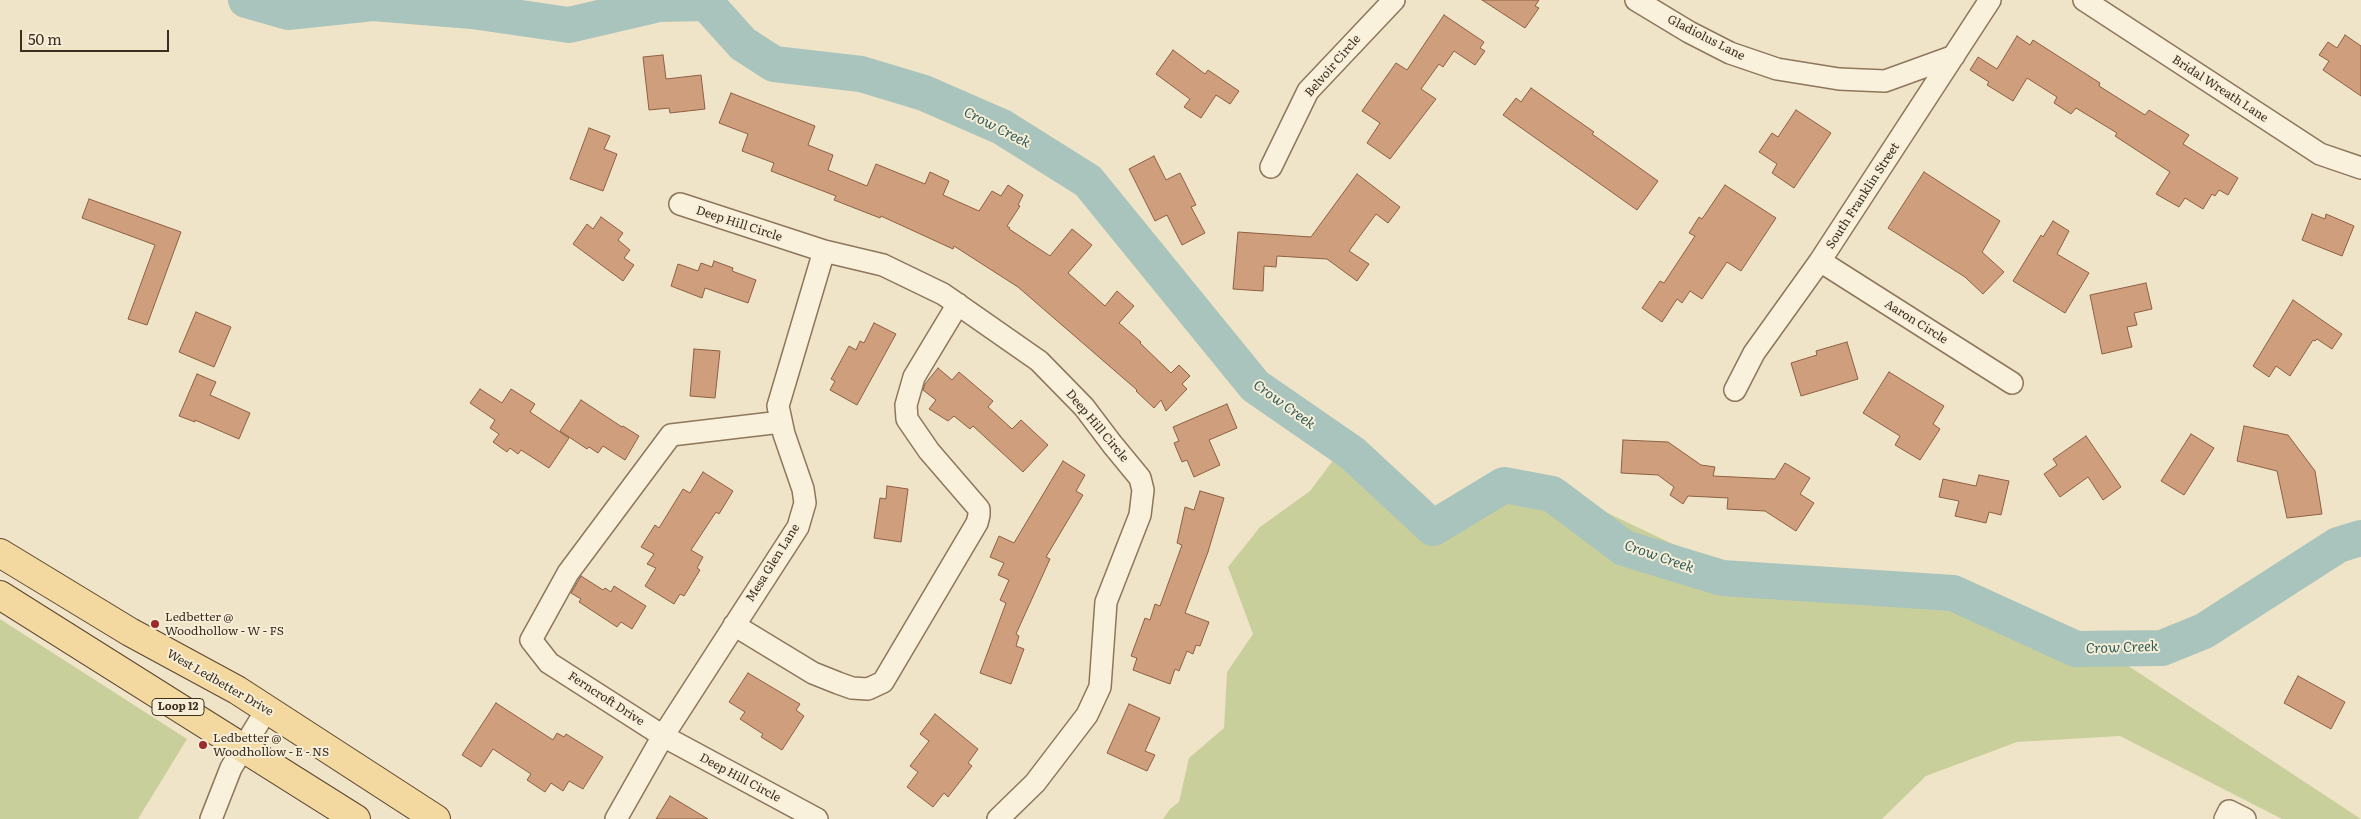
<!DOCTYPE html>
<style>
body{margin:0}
#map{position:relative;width:2361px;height:819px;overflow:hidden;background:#f0e4c8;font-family:Literata,serif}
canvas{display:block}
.scale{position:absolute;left:20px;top:30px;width:149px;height:22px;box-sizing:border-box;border:2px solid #3d2e20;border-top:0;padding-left:6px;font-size:15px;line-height:18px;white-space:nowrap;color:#3d2e20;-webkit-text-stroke:4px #f7eed8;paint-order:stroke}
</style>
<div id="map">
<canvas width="2361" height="819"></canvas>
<div class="scale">50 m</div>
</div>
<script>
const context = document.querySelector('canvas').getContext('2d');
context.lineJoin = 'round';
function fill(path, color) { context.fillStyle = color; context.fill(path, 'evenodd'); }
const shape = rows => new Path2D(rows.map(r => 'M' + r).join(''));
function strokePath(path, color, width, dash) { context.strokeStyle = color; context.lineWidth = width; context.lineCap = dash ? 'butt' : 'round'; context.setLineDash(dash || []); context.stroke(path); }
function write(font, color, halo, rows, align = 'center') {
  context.font = font + ' Literata,serif'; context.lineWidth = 4; context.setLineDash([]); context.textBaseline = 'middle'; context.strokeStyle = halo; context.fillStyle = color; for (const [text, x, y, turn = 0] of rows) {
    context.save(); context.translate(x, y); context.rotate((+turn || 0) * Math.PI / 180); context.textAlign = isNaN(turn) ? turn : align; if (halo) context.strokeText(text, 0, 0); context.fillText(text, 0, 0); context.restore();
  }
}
fill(shape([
 [1337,455,1436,522,1515,469,1738,575,1922,585,2050,642,2063,623,2361,819,2282,819,2120,736,2017,742,1926,776,1882,819,1163,819,1170,809,1179,802,1189,758,1224,728,1227,672,1253,634,1228,567,1260,527,1310,491],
 [0,619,187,739,138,819,0,819]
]), '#c9cf9b');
strokePath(shape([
 [246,0,288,12,373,3,472,11,569,25,659,4,706,3,743,44,774,64,861,74,924,93,1002,127,1088,181,1255,386,1352,453,1433,528,1504,485,1552,494,1624,548,1722,578,1953,593,2076,649,2162,648,2204,631,2338,545,2361,538]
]), '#a9c4bc', 36);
const building = shape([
 [1482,0,1539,0,1535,6,1539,8,1525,28,1482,0],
 [1444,15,1484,42,1480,48,1485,51,1475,65,1454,51,1443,67,1439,64,1421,89,1436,99,1390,159,1367,143,1380,123,1362,111,1396,63,1407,70,1444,15],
 [2345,35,2361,46,2361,96,2323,70,2329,61,2319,55,2328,42,2337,48,2345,35],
 [2017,36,2030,45,2033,40,2100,83,2099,86,2145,115,2149,110,2189,135,2183,144,2238,178,2228,195,2219,190,2215,196,2212,194,2203,209,2185,198,2179,207,2156,194,2170,172,2115,136,2117,133,2076,108,2071,114,2054,103,2057,97,2027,78,2013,101,1987,85,1989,82,1970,70,1978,57,1997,69,2017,36],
 [1173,50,1205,74,1208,70,1239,91,1230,104,1216,95,1201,118,1184,107,1190,99,1156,74,1173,50],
 [663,55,666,79,701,75,705,109,670,113,669,108,649,110,643,57,663,55],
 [1531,88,1594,132,1592,134,1658,181,1637,210,1503,115,1516,98,1521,102,1531,88],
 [731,93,815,126,808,145,833,155,828,170,867,186,876,164,925,184,930,172,949,181,943,195,979,211,992,191,1001,196,1008,185,1023,195,1018,205,1020,206,1007,226,1010,228,1009,229,1050,256,1072,229,1092,245,1068,273,1105,306,1117,291,1134,306,1119,323,1141,342,1140,343,1171,373,1179,365,1190,376,1182,384,1187,389,1166,411,1161,400,1154,408,1136,391,1137,390,1018,287,954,246,953,249,881,216,880,218,834,200,836,196,771,171,774,163,742,151,748,134,719,123,731,93],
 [1796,110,1831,133,1794,188,1772,173,1777,164,1759,152,1772,133,1778,137,1796,110],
 [589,128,610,136,604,149,617,154,603,191,570,179,589,128],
 [1154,156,1166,180,1180,173,1196,205,1191,207,1205,233,1182,245,1167,215,1155,221,1129,169,1154,156],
 [1924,172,2000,221,1982,252,2004,272,1983,294,1965,277,1888,228,1924,172],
 [1357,174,1400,207,1388,223,1376,214,1349,251,1369,264,1357,281,1327,259,1277,256,1276,267,1264,266,1263,291,1233,289,1238,232,1311,237,1357,174],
 [1725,185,1776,218,1741,271,1727,262,1702,299,1690,291,1682,303,1677,299,1662,322,1642,308,1660,281,1664,283,1695,236,1689,233,1699,217,1702,219,1725,185],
 [89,199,181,232,147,325,128,319,155,245,82,218,89,199],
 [2312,214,2325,219,2326,214,2354,226,2342,256,2302,240,2312,214],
 [601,217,623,233,618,240,630,250,624,258,634,265,623,281,573,244,587,224,593,229,601,217],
 [2053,221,2069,231,2057,254,2089,273,2065,313,2013,281,2041,235,2043,237,2053,221],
 [714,261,733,268,732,271,756,280,748,303,705,288,702,298,671,286,678,264,698,271,701,263,712,267,714,261],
 [2146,283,2152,309,2134,313,2137,325,2127,327,2132,347,2102,354,2090,295,2146,283],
 [2293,300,2342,334,2332,349,2317,339,2315,341,2313,340,2290,376,2276,366,2269,377,2253,366,2293,300],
 [196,312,231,327,214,367,179,352,196,312],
 [874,323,896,334,857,405,830,390,835,381,831,379,849,346,856,350,860,341,864,343,874,323],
 [1847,342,1858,379,1801,396,1791,363,1817,355,1816,351,1847,342],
 [694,349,720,351,715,398,690,396,694,349],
 [938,368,952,380,959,372,993,401,988,407,1012,429,1021,420,1048,445,1023,472,973,426,970,429,954,416,948,421,929,409,936,400,923,390,925,384,938,368],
 [1889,372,1944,406,1933,424,1940,429,1920,460,1895,445,1900,436,1863,413,1889,372],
 [197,374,216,382,210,395,250,413,239,439,195,420,195,422,179,416,197,374],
 [480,389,502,403,511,389,535,404,530,412,569,438,549,468,521,450,518,454,510,448,507,452,493,442,499,434,490,428,495,420,470,403,480,389],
 [581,400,622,427,623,426,639,436,625,460,603,446,598,453,589,447,587,449,560,431,581,400],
 [1227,404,1237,428,1209,440,1220,465,1194,477,1187,460,1182,462,1174,443,1179,441,1173,427,1227,404],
 [2244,426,2288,435,2315,471,2322,514,2287,518,2277,471,2237,461,2244,426],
 [2191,434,2214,448,2184,495,2161,481,2191,434],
 [2086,436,2121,487,2103,500,2088,477,2060,497,2044,474,2057,465,2053,459,2086,436],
 [1623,440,1668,442,1701,465,1715,467,1713,476,1775,479,1785,463,1810,478,1800,494,1814,503,1796,531,1765,511,1727,509,1728,498,1688,496,1683,504,1670,495,1674,487,1658,475,1621,473,1623,440],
 [1063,461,1085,475,1076,491,1083,495,1046,557,1050,559,1016,634,1019,636,1016,646,1024,649,1011,684,980,673,1006,603,1000,600,1009,580,998,575,1004,563,990,557,999,536,1014,543,1063,461],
 [703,472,733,491,719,514,716,512,691,550,703,557,697,568,700,570,684,596,680,594,674,604,645,586,656,568,647,564,654,554,641,547,655,525,659,528,683,489,690,493,703,472],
 [1979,475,2009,481,2001,515,1989,512,1986,523,1955,516,1959,501,1939,497,1943,479,1976,486,1979,475],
 [887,486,908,489,901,542,874,538,880,498,886,499,887,486],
 [1200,491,1224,498,1208,552,1185,613,1209,622,1200,646,1196,645,1193,654,1187,651,1179,671,1175,669,1170,684,1133,670,1137,658,1131,656,1145,618,1150,620,1155,604,1160,606,1182,545,1177,543,1185,507,1194,510,1200,491],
 [581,576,603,590,605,588,611,592,614,586,646,606,632,629,621,622,617,627,579,602,581,599,571,593,581,576],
 [748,673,800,704,796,710,804,716,782,750,761,737,763,734,740,719,745,712,729,702,748,673],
 [2298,676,2345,702,2331,729,2284,703,2298,676],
 [496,703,553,740,557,733,564,737,566,734,603,757,583,789,569,781,563,791,551,783,545,792,527,780,531,774,493,749,481,767,462,755,496,703],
 [1129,704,1160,718,1145,751,1155,755,1147,771,1107,753,1129,704],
 [935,714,978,749,968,763,972,766,948,797,944,793,933,807,907,787,918,772,910,766,929,741,920,734,935,714],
 [670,796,708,819,656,819,670,796]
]);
fill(building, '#cf9f7d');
strokePath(building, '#8d5f41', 1);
const minor = shape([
 [1636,0,1689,32,1730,53,1777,69,1839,79,1885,81,1954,56],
 [2084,0,2320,154,2361,168],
 [1271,167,1308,91,1394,0],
 [680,204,824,251,883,265,943,294,1039,361,1084,407,1112,444,1140,478,1143,490,1140,515,1106,602,1100,687,1087,715,1035,783,998,819],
 [1820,261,2012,383],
 [1735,390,1754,353,1820,261,1990,0],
 [781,422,671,435,568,573,531,640,549,663,663,736,817,819],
 [734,625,813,673,838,683,852,688,868,689,883,682,977,523,979,515,979,509,973,502,929,451,907,419,906,405,914,377,958,304],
 [211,819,231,768,267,709],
 [616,819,663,736,798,527,805,503,803,489,784,434,778,406,824,251],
 [2225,819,2229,811,2245,819]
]);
const major = shape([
 [0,553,130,632,237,690,436,819],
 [0,595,356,819]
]);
strokePath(minor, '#8d765c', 24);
strokePath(major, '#5b4430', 30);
strokePath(minor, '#faf1dc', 21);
strokePath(major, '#f3d9a0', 28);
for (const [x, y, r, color] of [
 [155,624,5,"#9e2a2b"],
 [203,745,5,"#9e2a2b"]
]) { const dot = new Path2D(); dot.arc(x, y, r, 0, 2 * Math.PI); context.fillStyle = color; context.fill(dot); strokePath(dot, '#f7eed8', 2); }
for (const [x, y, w] of [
 [178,707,52]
]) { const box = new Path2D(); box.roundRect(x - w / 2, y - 8.5, w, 17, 4); context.fillStyle = '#f7eed8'; context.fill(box); strokePath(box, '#3d2e20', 1); }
write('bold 11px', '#3d2e20', null, [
 ["Loop 12",178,707]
]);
write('12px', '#3d2e20', '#f7eed8', [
 ["Gladiolus Lane",1706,38,27],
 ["Belvoir Circle",1333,66,-49],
 ["Bridal Wreath Lane",2220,89,33],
 ["South Franklin Street",1863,196,-57],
 ["Deep Hill Circle",739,224,18],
 ["Aaron Circle",1916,322,32],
 ["Deep Hill Circle",1097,426,50],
 ["Mesa Glen Lane",773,563,-58],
 ["West Ledbetter Drive",220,683,30],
 ["Ferncroft Drive",606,699,33],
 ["Deep Hill Circle",740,778,28]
]);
write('12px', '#3d2e20', '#f7eed8', [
 ["Ledbetter @",165,617],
 ["Woodhollow - W - FS",165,631],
 ["Ledbetter @",213,738],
 ["Woodhollow - E - NS",213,752]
], 'left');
write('italic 14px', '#2f5d5a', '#f7eed8', [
 ["Crow Creek",997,128,27],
 ["Crow Creek",1284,405,36],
 ["Crow Creek",1659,557,19],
 ["Crow Creek",2122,648,-2]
]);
</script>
